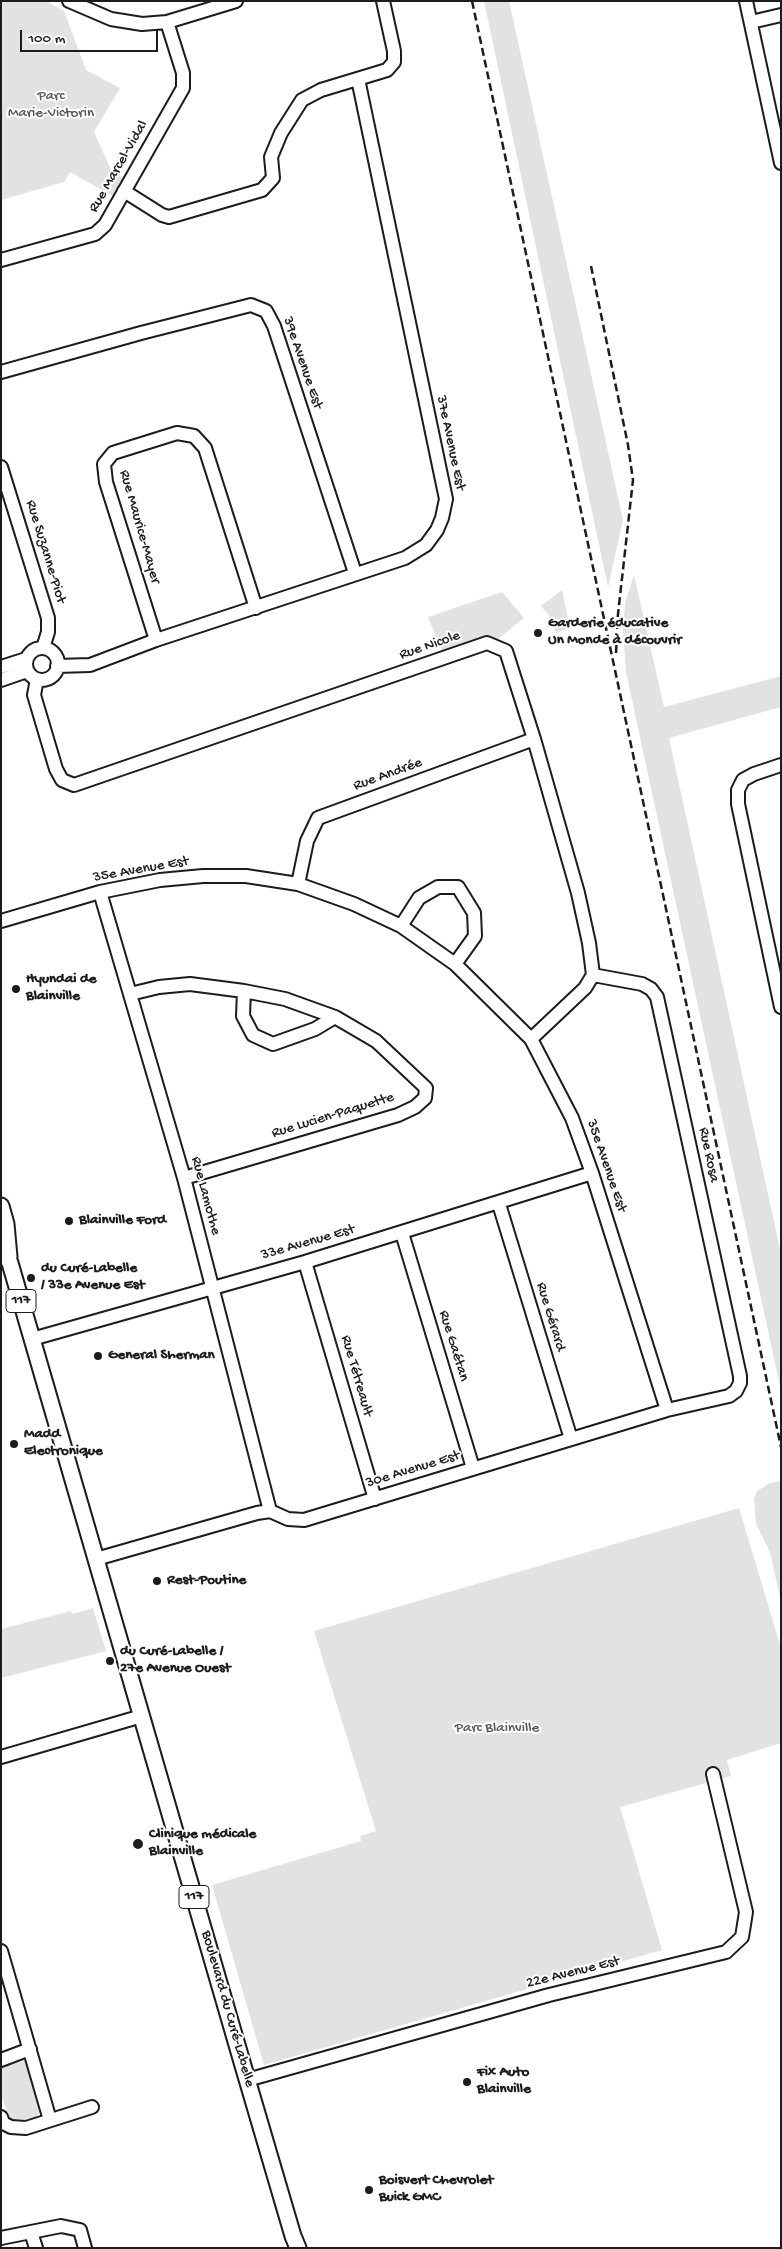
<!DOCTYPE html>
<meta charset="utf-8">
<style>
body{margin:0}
#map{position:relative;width:782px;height:2249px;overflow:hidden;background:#fff;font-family:"Gochi Hand",sans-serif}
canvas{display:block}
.frame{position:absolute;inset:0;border:2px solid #1c1c1c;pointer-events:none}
.scale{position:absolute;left:20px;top:30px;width:138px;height:22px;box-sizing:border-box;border:2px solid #1c1c1c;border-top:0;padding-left:6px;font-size:15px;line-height:18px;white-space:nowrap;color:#1c1c1c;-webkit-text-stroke:4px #fff;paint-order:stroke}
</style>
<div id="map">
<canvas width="782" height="2249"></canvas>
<div class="frame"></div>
<div class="scale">100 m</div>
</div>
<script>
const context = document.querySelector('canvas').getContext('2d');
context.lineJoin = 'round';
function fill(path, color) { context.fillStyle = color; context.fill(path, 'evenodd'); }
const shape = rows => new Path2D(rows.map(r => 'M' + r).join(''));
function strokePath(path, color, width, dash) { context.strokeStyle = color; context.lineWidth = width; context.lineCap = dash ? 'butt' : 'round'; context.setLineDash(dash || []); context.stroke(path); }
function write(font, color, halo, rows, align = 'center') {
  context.font = font + ' "Gochi Hand",sans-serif'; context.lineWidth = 4; context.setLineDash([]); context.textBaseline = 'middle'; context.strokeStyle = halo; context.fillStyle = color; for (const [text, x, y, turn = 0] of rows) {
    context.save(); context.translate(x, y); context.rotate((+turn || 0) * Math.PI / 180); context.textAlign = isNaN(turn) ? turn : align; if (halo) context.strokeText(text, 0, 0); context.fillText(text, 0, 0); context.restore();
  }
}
fill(shape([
 [1,1,46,1,64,11,86,70,120,88,94,132,112,172,123,178,113,196,70,172,64,182,1,200],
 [484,1,509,1,623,520,608,587],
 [634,575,664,707,781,676,781,707,669,738,781,1254,781,1391,626,672,623,632,625,603],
 [562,590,570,628,557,633,549,622,552,619,541,606],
 [502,592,524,618,498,639,485,637,442,652,428,617],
 [781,1481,781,1602,770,1552,756,1524,754,1499,757,1491,770,1483],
 [739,1508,781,1648,781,1743,727,1760,731,1776,620,1807,662,1950,264,2065,212,1885,361,1841,360,1836,376,1831,314,1631],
 [93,1608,106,1651,1,1678,1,1629,71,1611,72,1614],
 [28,2060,41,2109,37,2117,10,2121,1,2094,1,2067]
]), '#e2e2e2');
const minor = shape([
 [69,1,111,19,142,24,167,22,236,1],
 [746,1,781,163],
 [751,22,781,15],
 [124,191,162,215,169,217,262,190,273,178,271,157,281,133,302,100,321,90,387,70,394,62,394,51,383,1],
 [1,260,95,234,105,225,183,88,183,73,167,22],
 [1,372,141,333,251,305,266,311,274,326,355,573],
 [1,467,48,618,48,632,43,648],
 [156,640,106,482,104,464,113,453,177,433,194,436,205,448,256,608],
 '26 664a16 16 0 1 1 32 0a16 16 0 1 1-32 0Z',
 [57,666,90,665,156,640,405,558,426,545,437,530,442,518,446,499,358,79],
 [1,667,26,659],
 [37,679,34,695,56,769,62,780,74,785,487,643,506,651,534,739,578,893,589,943,593,975,585,988,531,1039],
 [1,680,27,671],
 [781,765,754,774,743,780,738,790,738,804,781,1007],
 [298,884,307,841,318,818,534,739],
 [100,892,184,1178,270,1511],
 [1,921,100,892,160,880,203,876,246,876,298,884,354,904,401,926,455,964,531,1039,572,1118,592,1173,667,1410],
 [401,926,419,898,438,887,458,887,474,913,475,936,455,964],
 [244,991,243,1016,253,1035,273,1044,315,1029,335,1017],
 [130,994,159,987,190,984,244,991,285,999,335,1017,376,1041,426,1088,425,1098,415,1107,398,1115,184,1178],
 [499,1204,571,1439],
 [402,1233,473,1468],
 [305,1262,375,1499],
 [32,1339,305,1262,592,1173],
 [96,1559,257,1513,270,1511,288,1519,304,1520,667,1410,729,1396,736,1391,740,1383,740,1376,657,997,651,989,642,984,593,975],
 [1,1757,142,1716],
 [1,1951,50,2120],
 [1,2060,30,2049],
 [247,2080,549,1995,726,1952,742,1937,746,1912,713,1774],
 [1,2117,3,2123,11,2127,26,2128,92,2107],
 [31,2232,36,2248],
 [1,2238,61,2226,80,2230,85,2248]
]);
const major = shape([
 [1,1206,6,1224,9,1257],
 [1,1246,10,1263,244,2069,293,2236,298,2248]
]);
strokePath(minor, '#1c1c1c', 16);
strokePath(major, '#1c1c1c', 19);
strokePath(minor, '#fff', 12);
strokePath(major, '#fff', 15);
strokePath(shape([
 [472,1,781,1447],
 [591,266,628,445,633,480,618,614,616,653]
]), '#1c1c1c', 2.5, [8, 4]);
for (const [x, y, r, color] of [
 [538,633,5,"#1c1c1c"],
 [16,989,5,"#1c1c1c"],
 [69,1221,5,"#1c1c1c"],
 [31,1278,5,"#1c1c1c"],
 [98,1356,5,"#1c1c1c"],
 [14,1444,5,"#1c1c1c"],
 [157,1581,5,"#1c1c1c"],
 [110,1661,5,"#1c1c1c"],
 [138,1844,6,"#1c1c1c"],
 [467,2082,5,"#1c1c1c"],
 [369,2190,5,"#1c1c1c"]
]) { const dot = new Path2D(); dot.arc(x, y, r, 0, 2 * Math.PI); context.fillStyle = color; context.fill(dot); strokePath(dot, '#fff', 2); }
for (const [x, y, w] of [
 [21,1301,30],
 [194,1897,30]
]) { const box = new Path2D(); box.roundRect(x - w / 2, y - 11.5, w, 23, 4); context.fillStyle = '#fff'; context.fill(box); strokePath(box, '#1c1c1c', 1); }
write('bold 14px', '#1c1c1c', null, [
 ["117",21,1301],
 ["117",194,1897]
]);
write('15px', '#575757', '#fff', [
 ["Parc",51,97],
 ["Marie-Victorin",51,114],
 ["Parc Blainville",497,1729]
]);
write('15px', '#1c1c1c', '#fff', [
 ["Rue Marcel-Vidal",119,167,-60],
 ["39e Avenue Est",302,363,71],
 ["37e Avenue Est",450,443,78],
 ["Rue Maurice-Mayer",139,527,74],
 ["Rue Suzanne-Piot",45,552,73],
 ["Rue Nicole",430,646,-19],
 ["Rue Andrée",388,775,-20],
 ["35e Avenue Est",141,870,-10],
 ["Rue Lucien-Paquette",333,1116,-17],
 ["Rue Rosa",708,1155,78],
 ["35e Avenue Est",606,1166,71],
 ["Rue Lamothe",205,1196,75],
 ["33e Avenue Est",308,1243,-16],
 ["Rue Gérard",550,1317,73],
 ["Rue Gaétan",453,1346,73],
 ["Rue Tétreault",356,1376,74],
 ["30e Avenue Est",413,1470,-17],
 ["22e Avenue Est",573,1973,-14],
 ["Boulevard du Curé-Labelle",227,2009,74]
]);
write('bold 15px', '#1c1c1c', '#fff', [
 ["Garderie éducative",548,624],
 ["Un Monde à découvrir",548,641],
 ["Hyundai de",26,980],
 ["Blainville",26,997],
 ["Blainville Ford",79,1221],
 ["du Curé-Labelle",41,1269],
 ["/ 33e Avenue Est",41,1286],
 ["General Sherman",108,1356],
 ["Madd",24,1435],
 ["Electronique",24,1452],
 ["Rest-Poutine",167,1581],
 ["du Curé-Labelle /",120,1652],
 ["27e Avenue Ouest",120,1669],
 ["Clinique médicale",149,1835],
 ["Blainville",149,1852],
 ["Fix Auto",477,2073],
 ["Blainville",477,2090],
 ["Boisvert Chevrolet",379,2181],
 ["Buick GMC",379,2198]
], 'left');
</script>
